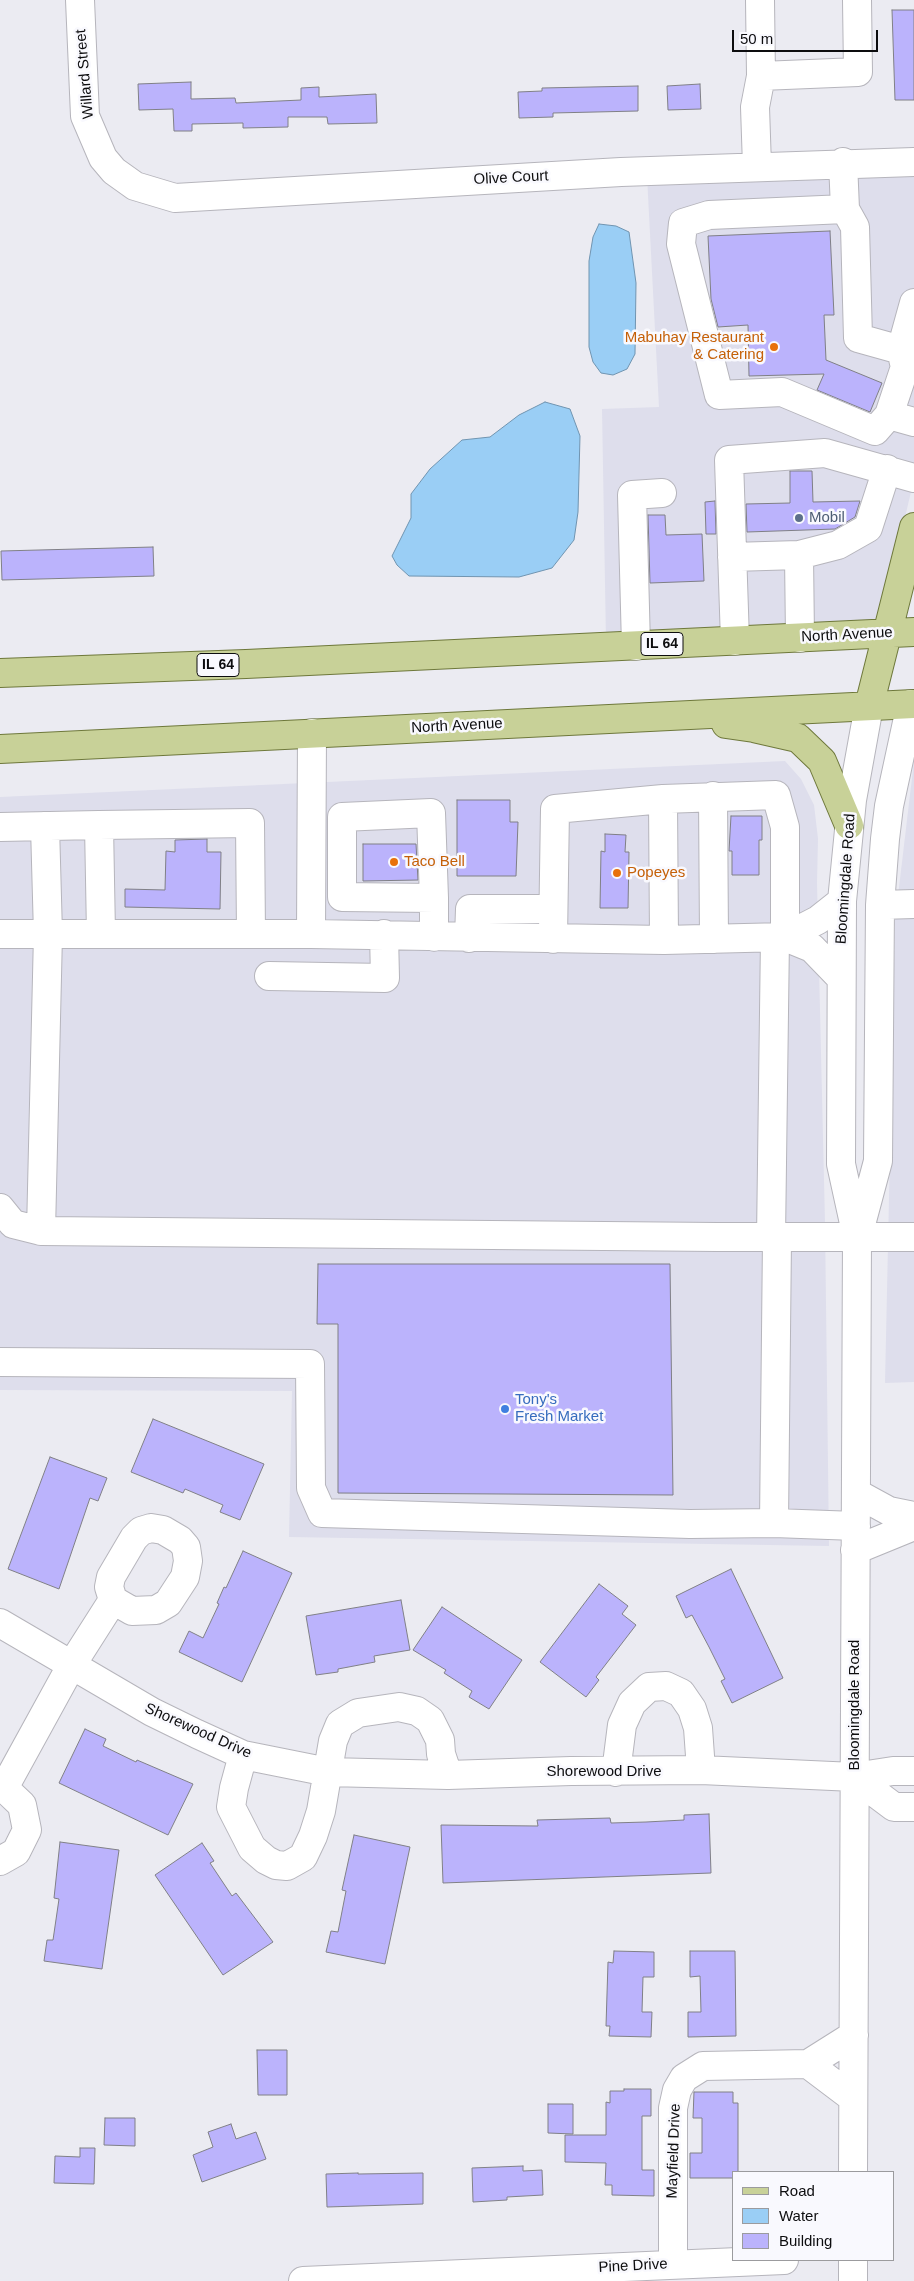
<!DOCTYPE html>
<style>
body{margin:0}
#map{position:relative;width:914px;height:2281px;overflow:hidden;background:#ebebf2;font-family:Helvetica,sans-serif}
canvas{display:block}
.legend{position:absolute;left:732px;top:2171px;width:162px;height:90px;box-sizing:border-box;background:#f9f9fe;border:1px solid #9b9b9e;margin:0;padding:6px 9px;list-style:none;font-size:15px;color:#0d0d0f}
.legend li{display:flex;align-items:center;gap:10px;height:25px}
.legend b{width:25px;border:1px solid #9b9b9e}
.scale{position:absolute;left:732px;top:30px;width:146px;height:22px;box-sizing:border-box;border:2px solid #0d0d0f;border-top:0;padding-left:6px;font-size:15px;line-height:18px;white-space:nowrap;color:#0d0d0f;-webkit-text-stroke:4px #f9f9fe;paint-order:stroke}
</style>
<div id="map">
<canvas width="914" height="2281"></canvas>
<ul class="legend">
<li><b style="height:6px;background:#c8d198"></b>Road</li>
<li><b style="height:14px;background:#9acef5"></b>Water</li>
<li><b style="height:14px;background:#bbb3fc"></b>Building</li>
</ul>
<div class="scale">50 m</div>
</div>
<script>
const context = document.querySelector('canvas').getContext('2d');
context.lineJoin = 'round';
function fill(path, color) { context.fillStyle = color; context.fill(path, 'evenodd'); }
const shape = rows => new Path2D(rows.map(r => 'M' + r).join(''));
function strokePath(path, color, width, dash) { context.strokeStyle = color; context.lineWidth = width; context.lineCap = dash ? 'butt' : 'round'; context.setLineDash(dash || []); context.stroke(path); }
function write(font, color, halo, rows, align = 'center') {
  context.font = font + ' Helvetica,sans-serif'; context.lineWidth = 5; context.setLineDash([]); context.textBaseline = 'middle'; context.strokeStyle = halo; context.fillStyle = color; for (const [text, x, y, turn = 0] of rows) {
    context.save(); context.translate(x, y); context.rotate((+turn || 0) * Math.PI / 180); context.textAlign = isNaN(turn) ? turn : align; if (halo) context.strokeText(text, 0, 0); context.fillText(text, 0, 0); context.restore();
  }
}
fill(shape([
 [914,163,914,479,879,628,606,641,602,409,659,407,647,176],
 [785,761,801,779,814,805,818,839,817,883,825,1223,829,1546,289,1537,292,1391,0,1390,0,797],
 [914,761,914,1382,885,1383,895,921]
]), '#dedeec');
const water = shape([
 [599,224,616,226,629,232,636,283,635,354,627,369,613,375,601,373,593,362,589,347,589,261,593,237,599,224],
 [545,402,570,409,580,436,578,512,574,540,552,568,519,577,409,576,397,565,392,556,411,518,411,494,430,469,462,440,490,437,519,415,545,402]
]);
fill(water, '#9acef5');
strokePath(water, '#7094b0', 1);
const building = shape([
 [892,10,914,10,914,100,895,100,892,10],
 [191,82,191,99,235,98,236,103,301,100,301,88,319,87,319,97,376,94,377,123,328,124,327,117,288,117,288,127,243,128,243,123,192,124,192,131,174,131,173,109,139,110,138,84,191,82],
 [700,84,701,109,668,110,667,86,700,84],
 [638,86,638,111,553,113,553,117,519,118,518,92,542,91,542,88,638,86],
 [830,231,834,315,824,315,826,360,882,383,870,412,817,390,824,374,749,376,748,325,718,327,711,299,708,236,830,231],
 [790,471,812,471,813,502,860,501,855,517,835,529,747,532,746,504,790,503,790,471],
 [715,501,716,534,706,534,705,502,715,501],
 [648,515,665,515,666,535,702,534,704,581,650,583,648,515],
 [153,547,154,576,2,580,1,551,153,547],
 [457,800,510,800,510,822,518,822,516,876,457,876,457,800],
 [731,816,762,816,762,840,759,840,759,875,732,875,732,851,729,851,731,816],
 [605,834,626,835,625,852,629,852,628,908,600,908,601,851,605,852,605,834],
 [207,839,207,852,221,852,220,909,125,907,125,889,165,890,166,851,175,852,175,840,207,839],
 [363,844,416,844,418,880,363,881,363,844],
 [318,1264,670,1264,673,1495,338,1493,338,1324,317,1324,318,1264],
 [153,1419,264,1464,240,1520,220,1512,223,1505,185,1489,183,1493,131,1472,153,1419],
 [50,1457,107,1478,98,1501,90,1498,59,1589,8,1569,50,1457],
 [243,1551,292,1573,242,1682,179,1652,189,1631,203,1638,219,1604,217,1603,224,1587,226,1588,243,1551],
 [731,1569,783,1678,732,1703,721,1681,725,1679,709,1647,692,1615,686,1618,676,1596,731,1569],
 [599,1584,628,1606,622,1614,636,1625,596,1677,599,1680,586,1697,540,1662,599,1584],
 [401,1600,410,1650,374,1656,375,1662,338,1669,338,1672,316,1675,306,1616,401,1600],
 [442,1607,522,1660,489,1709,469,1697,472,1691,444,1673,446,1670,413,1650,442,1607],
 [85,1729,106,1739,103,1746,136,1762,137,1760,193,1784,168,1835,59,1783,85,1729],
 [709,1814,711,1873,443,1883,441,1825,538,1826,537,1820,610,1818,611,1823,646,1822,684,1820,684,1815,709,1814],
 [354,1835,410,1847,385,1964,326,1952,331,1931,338,1932,346,1891,342,1890,354,1835],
 [60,1842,119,1850,102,1969,44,1961,47,1940,53,1940,59,1899,54,1898,60,1842],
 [202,1843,214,1861,210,1863,232,1896,236,1893,273,1942,223,1975,155,1875,202,1843],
 [614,1951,654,1952,654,1977,643,1977,642,2012,652,2012,651,2037,609,2036,610,2026,606,2026,608,1962,613,1963,614,1951],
 [690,1951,735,1951,736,2036,688,2037,688,2012,701,2012,700,1976,690,1977,690,1951],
 [257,2050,287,2050,287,2095,258,2095,257,2050],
 [624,2089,651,2089,651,2116,642,2116,642,2170,654,2170,654,2196,612,2195,612,2185,605,2185,606,2163,565,2162,565,2135,606,2135,606,2102,610,2103,610,2091,624,2091,624,2089],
 [694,2092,733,2092,733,2103,738,2103,738,2172,733,2172,733,2178,690,2178,690,2153,702,2153,702,2118,693,2118,694,2092],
 [548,2104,573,2104,573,2134,548,2133,548,2104],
 [105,2118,135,2118,135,2146,104,2145,105,2118],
 [231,2124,236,2139,256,2132,266,2159,202,2182,193,2155,213,2147,208,2132,231,2124],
 [80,2148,95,2148,94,2184,54,2183,55,2156,80,2157,80,2148],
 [523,2166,523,2171,542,2170,543,2195,507,2197,507,2200,473,2202,472,2168,523,2166],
 [358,2173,358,2174,423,2173,423,2204,327,2207,326,2174,358,2173]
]);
fill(building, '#bbb3fc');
strokePath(building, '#808086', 1);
const minor = shape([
 [80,0,85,116,103,158,114,171,135,186,175,198,621,172,914,162],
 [761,76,858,72,857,0],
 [843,162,845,209,855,227,858,338,901,350,914,303],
 [757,166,755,107,761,76,760,0],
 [845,209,709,215,683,223,681,244,719,395,782,392,875,431,889,415],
 [901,350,905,367,889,415,914,422],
 [799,555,838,545,868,528,887,469],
 [732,557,799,555,800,638],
 [735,641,729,460,825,453,914,478],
 [636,646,632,495,662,493],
 [312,733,311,934,664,940,785,937,812,948,841,978],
 [713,796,714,939],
 [663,799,664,940],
 [99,825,250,823,251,934],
 [0,827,99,825,101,934],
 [434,898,342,897,342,817,431,813,434,898,434,937],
 [880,905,914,904],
 [0,934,311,934],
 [785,937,818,920,842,901],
 [469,938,470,909,552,909],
 [553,939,555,809,663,799,776,795,785,827,785,937],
 [269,976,385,978,384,934],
 [0,1208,13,1224,41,1231,717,1237,914,1237],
 [41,1231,48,934,45,826],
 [859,1232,878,1161,880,905,885,839,889,806,911,704],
 [771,1238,775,937],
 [0,1362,310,1364,311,1488,322,1513,690,1524,774,1523,856,1526],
 [856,1493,889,1511,914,1516],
 [774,1523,777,1238],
 [151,1528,163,1530,180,1540,186,1547,188,1561,185,1577,168,1603,156,1610,132,1611,113,1600,109,1587,111,1577,134,1538,141,1531,151,1528],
 [855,1550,914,1526],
 [0,1623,152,1712,197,1734,243,1755,328,1772,448,1775,571,1771,701,1770,854,1777,893,1771,914,1771],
 [243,1755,234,1788,231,1807,252,1848,266,1860,276,1865,287,1866,303,1857,313,1836,321,1811,333,1741,340,1724,358,1713,399,1707,417,1711,430,1720,440,1740,441,1754,448,1775],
 [616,1772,622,1725,632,1703,649,1687,666,1686,681,1693,692,1709,698,1728,701,1770],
 [854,1777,894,1807,914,1807],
 [0,1787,4,1788,22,1805,27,1830,16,1852,0,1861],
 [4,1788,71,1666,113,1600],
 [808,2064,853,2098],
 [853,2172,857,1237,841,1164,842,901,852,800,869,706],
 [673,2264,673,2108,677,2090,684,2078,703,2066,808,2064,854,2035],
 [303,2281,784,2260],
 [853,2281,853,2260]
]);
const major = shape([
 [0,673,246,664,914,632],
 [869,706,914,527],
 [726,724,754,728,798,738,822,761,849,825],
 [0,749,914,704]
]);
strokePath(minor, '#b6b5bc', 30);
strokePath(major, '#6e783b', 30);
strokePath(minor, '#fff', 28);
strokePath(major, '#c8d198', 28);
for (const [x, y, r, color] of [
 [774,347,5,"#e8710a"],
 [799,518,5,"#5c6f8a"],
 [394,862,5,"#e8710a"],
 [617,873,5,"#e8710a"],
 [505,1409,5,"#3f7fe0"]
]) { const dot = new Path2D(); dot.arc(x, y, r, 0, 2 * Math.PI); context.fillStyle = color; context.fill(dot); strokePath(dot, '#f9f9fe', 2); }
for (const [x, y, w] of [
 [662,644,42],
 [218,665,42]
]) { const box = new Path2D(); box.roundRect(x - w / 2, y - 11.5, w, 23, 4); context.fillStyle = '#f9f9fe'; context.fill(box); strokePath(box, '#0d0d0f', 1); }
write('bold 14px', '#0d0d0f', null, [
 ["IL 64",662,644],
 ["IL 64",218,665]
]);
write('15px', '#0d0d0f', '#f9f9fe', [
 ["Willard Street",85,74,-95],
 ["Olive Court",511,178,-3],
 ["North Avenue",847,635,-3],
 ["North Avenue",457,726,-3],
 ["Bloomingdale Road",846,879,-86],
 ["Bloomingdale Road",855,1705,-90],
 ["Shorewood Drive",198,1731,24],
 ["Shorewood Drive",604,1772],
 ["Mayfield Drive",674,2151,-88],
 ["Pine Drive",633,2266,-3]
]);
write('15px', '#c56008', '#f9f9fe', [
 ["Mabuhay Restaurant",764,338,"right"],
 ["& Catering",764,355,"right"],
 ["Taco Bell",404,862],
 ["Popeyes",627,873]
], 'left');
write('15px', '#4e5e75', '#f9f9fe', [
 ["Mobil",809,518]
], 'left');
write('15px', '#366cbe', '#f9f9fe', [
 ["Tony's",515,1400],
 ["Fresh Market",515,1417]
], 'left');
</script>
